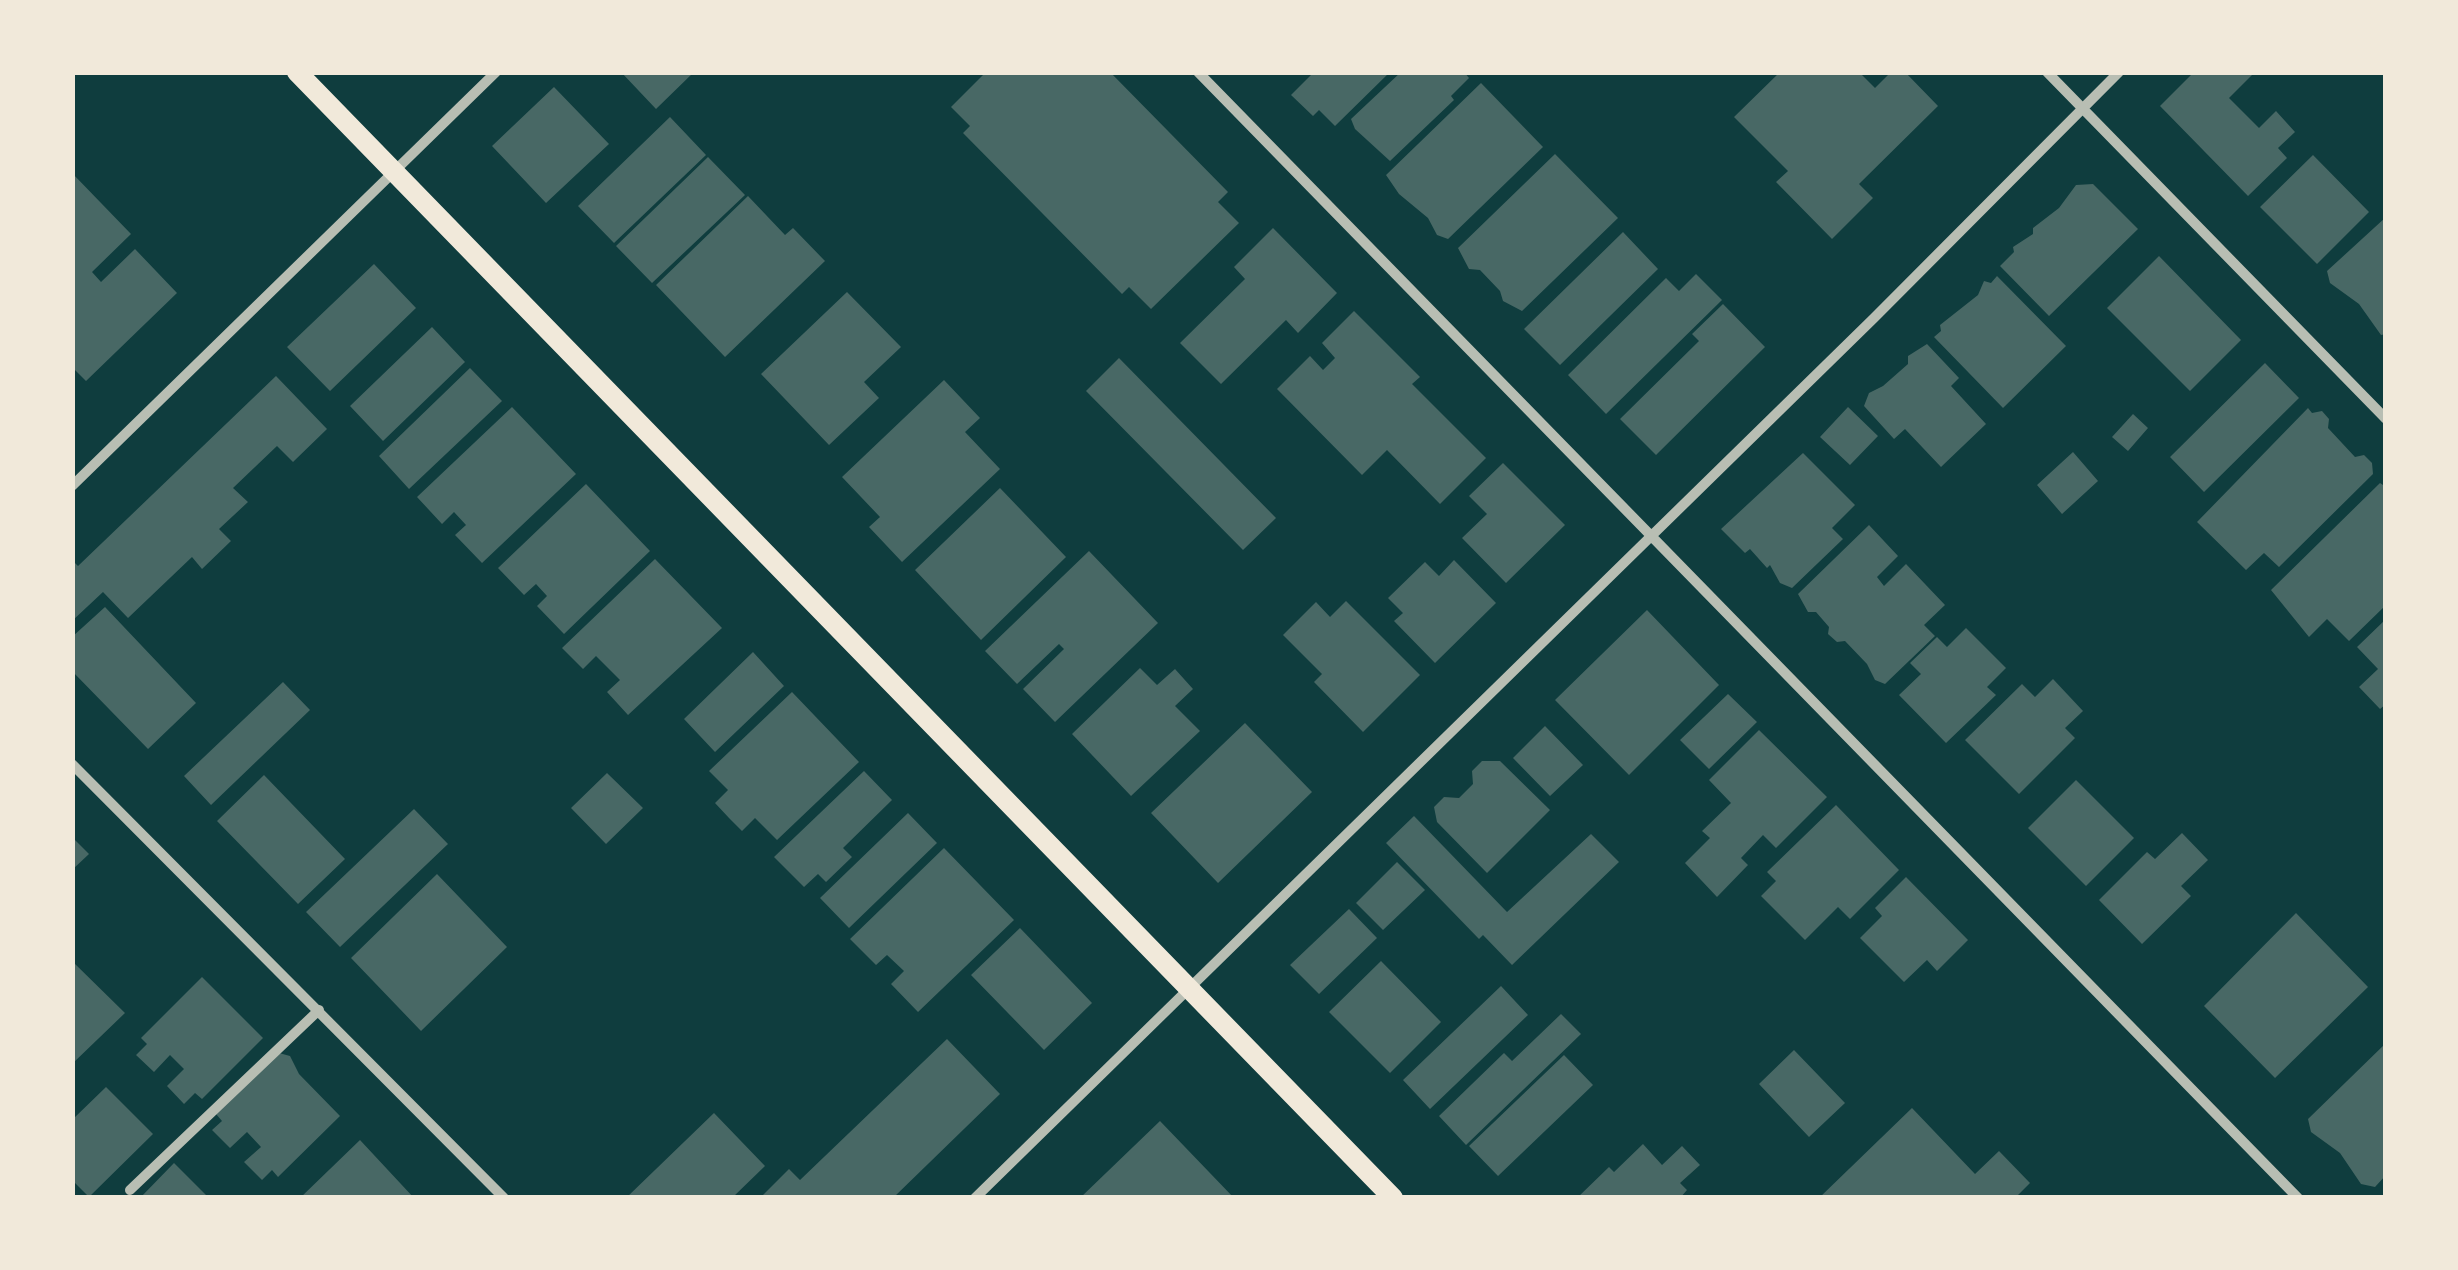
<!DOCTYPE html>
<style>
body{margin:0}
#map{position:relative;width:2458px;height:1270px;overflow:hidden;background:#0f3d3e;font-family:Signika,sans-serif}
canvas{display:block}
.frame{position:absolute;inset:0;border:75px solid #f1e9da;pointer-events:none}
</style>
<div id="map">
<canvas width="2458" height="1270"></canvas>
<div class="frame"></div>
</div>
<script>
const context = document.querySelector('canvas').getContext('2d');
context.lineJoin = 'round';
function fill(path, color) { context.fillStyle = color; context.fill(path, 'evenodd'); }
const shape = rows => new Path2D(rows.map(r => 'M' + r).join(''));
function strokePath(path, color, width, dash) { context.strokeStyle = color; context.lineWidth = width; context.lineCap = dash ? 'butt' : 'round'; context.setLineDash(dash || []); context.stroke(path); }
fill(shape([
 [621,72,694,72,656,109],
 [986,72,1110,72,1228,192,1218,202,1239,223,1151,309,1129,287,1122,294,963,133,970,126,951,107],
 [1314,72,1390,72,1335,126,1319,110,1313,116,1291,95],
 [1401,72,1464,72,1469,78,1451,96,1454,100,1390,161,1355,129,1351,119],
 [1780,72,1859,72,1875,88,1891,72,1905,72,1938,106,1859,184,1873,198,1832,239,1776,182,1788,171,1734,117],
 [2194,72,2255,72,2229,98,2259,128,2276,111,2295,132,2278,148,2287,158,2248,196,2160,106],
 [1481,83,1543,147,1448,239,1437,235,1428,218,1399,194,1386,175],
 [554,87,609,144,546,203,492,146],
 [670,117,706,155,614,243,578,206],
 [1555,154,1618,218,1522,311,1503,301,1500,291,1480,270,1469,269,1458,248],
 [2313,155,2369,212,2317,264,2260,207],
 [708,157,745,195,652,283,616,246],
 [72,173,131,234,92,272,101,282,135,249,177,293,86,381,72,367],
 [2093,184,2138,229,2049,316,2000,266,2014,252,2013,247,2033,234,2033,228,2059,208,2076,185],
 [748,196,785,235,793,228,825,261,725,357,656,285],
 [2386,217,2386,334,2381,335,2359,304,2330,283,2327,271],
 [1273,228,1337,293,1298,333,1286,320,1221,384,1180,343,1245,279,1234,267],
 [1623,232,1658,269,1560,365,1524,329],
 [2159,256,2241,340,2190,391,2107,308],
 [374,264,416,308,330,391,287,347],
 [1696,274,1722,300,1606,414,1568,375,1666,278,1679,291],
 [1997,276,2066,346,2003,408,1934,337,1941,331,1940,325,1978,295,1984,281,1991,283],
 [847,292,901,347,864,382,879,398,829,445,761,374],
 [1723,304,1765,347,1656,455,1620,419,1699,341,1692,334],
 [1354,311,1420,377,1412,384,1486,458,1440,504,1387,450,1362,475,1277,389,1310,356,1323,370,1335,358,1322,343],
 [432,327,465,362,383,441,350,406],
 [1927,344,1959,378,1951,386,1986,424,1941,467,1905,429,1894,439,1864,406,1869,393,1883,386,1908,364,1908,356],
 [1119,358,1276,518,1243,550,1086,391],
 [2265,363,2299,398,2204,492,2170,457],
 [470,368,502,401,409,489,379,456],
 [276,376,327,429,293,462,277,446,233,488,248,502,219,529,231,541,202,569,192,557,128,618,103,592,72,621,72,560,78,566],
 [944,380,980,418,965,432,1000,469,902,562,869,527,880,517,842,477],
 [512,407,576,474,482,563,455,535,466,525,454,512,442,524,417,497],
 [1848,407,1878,436,1850,465,1820,437],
 [2308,408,2312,413,2322,411,2329,419,2328,428,2355,457,2364,455,2372,463,2373,474,2279,567,2264,553,2246,570,2197,522],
 [2133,414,2148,428,2128,451,2112,437],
 [2073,452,2098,481,2062,514,2037,485],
 [1803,453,1855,505,1832,528,1843,539,1792,588,1780,583,1770,565,1767,568,1750,549,1745,553,1721,529],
 [1503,463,1565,525,1506,583,1462,538,1487,514,1469,496],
 [2380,483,2386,487,2386,605,2349,641,2327,619,2309,637,2271,590],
 [586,484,650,551,564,634,537,606,547,596,536,584,524,595,498,568],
 [1000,488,1066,557,981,640,915,570],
 [1869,525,1898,556,1877,577,1884,586,1906,564,1945,605,1924,625,1935,636,1885,684,1875,680,1867,664,1845,641,1837,642,1828,634,1829,627,1816,612,1808,612,1798,594],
 [1089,551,1158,623,1055,722,1023,689,1064,649,1059,644,1017,684,985,651],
 [655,559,722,628,628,715,607,692,620,680,596,656,583,669,562,648],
 [1454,560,1496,603,1435,663,1394,621,1403,613,1388,598,1425,562,1439,576],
 [1346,601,1420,675,1363,732,1314,682,1322,674,1283,635,1316,602,1330,617],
 [105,607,196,703,148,749,72,671,72,637],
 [1647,610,1719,685,1629,775,1555,700],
 [2386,619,2386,704,2380,709,2359,687,2378,669,2357,647],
 [1966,628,2006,668,1987,687,1996,695,1946,743,1899,695,1921,674,1910,663,1937,637,1947,647],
 [753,652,784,686,715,752,684,719],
 [1140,668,1157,685,1175,669,1193,689,1175,706,1200,731,1131,796,1072,734],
 [2053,679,2083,711,2065,728,2075,738,2019,794,1965,740,2022,684,2035,697],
 [283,682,310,710,211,805,184,776],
 [792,692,859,762,777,840,755,818,742,831,729,818,715,803,728,790,709,771],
 [1728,694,1757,722,1709,769,1680,740],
 [1245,723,1312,792,1218,883,1151,813],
 [1545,726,1583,765,1550,796,1513,758],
 [1759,730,1827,797,1776,848,1763,835,1741,858,1748,865,1717,897,1685,863,1710,838,1702,831,1731,803,1709,780],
 [1482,761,1500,761,1550,810,1487,873,1437,822,1434,807,1444,797,1459,798,1473,784,1472,771],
 [864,771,892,800,843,848,852,857,826,882,818,874,804,887,774,857],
 [607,773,643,808,606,844,571,808],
 [264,775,345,859,298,904,217,821],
 [2076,780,2134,838,2086,886,2028,828],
 [1836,805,1899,870,1850,919,1838,907,1805,940,1761,896,1776,881,1767,872],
 [414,809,448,844,340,947,306,912],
 [908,813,937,843,849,928,820,898],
 [1414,816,1507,912,1591,834,1619,862,1512,965,1483,935,1479,939,1386,843],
 [2182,833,2208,860,2181,886,2191,896,2142,944,2099,900,2147,852,2155,859],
 [72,837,89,854,72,870],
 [944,848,1014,920,918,1012,891,984,904,971,887,955,876,965,850,939],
 [1397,862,1425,890,1383,930,1356,903],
 [437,874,507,947,421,1031,351,958],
 [1906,877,1968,940,1937,971,1927,960,1904,982,1860,938,1882,916,1875,908],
 [1349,909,1377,938,1319,994,1290,965],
 [2296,913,2368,987,2275,1078,2204,1006],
 [1020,928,1092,1003,1044,1050,971,975],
 [72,961,125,1013,72,1064],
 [1381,961,1441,1022,1390,1073,1329,1012],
 [202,977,263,1038,202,1099,195,1093,184,1104,167,1086,184,1069,170,1055,154,1072,136,1055,147,1044,141,1038],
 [1501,986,1528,1015,1430,1109,1403,1080],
 [1561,1014,1581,1034,1466,1145,1439,1116,1504,1053,1512,1061],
 [947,1039,1000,1094,893,1198,760,1198,789,1169,800,1180],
 [2386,1043,2386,1175,2375,1187,2361,1184,2340,1153,2311,1132,2308,1119],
 [1794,1050,1845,1103,1809,1137,1759,1084],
 [279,1053,290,1056,299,1074,340,1116,278,1177,272,1170,262,1180,244,1162,261,1147,247,1132,230,1148,212,1130,222,1121,216,1114],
 [1564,1055,1593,1085,1498,1176,1469,1146],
 [106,1087,153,1134,89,1197,72,1180,72,1120],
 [1912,1108,1975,1174,1999,1151,2030,1183,2015,1198,1819,1198],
 [714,1113,765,1166,732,1198,626,1198],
 [1160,1121,1234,1198,1080,1198],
 [360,1140,414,1198,300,1198],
 [1643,1144,1662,1165,1682,1146,1700,1165,1680,1183,1687,1190,1680,1198,1577,1198,1609,1167,1614,1172],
 [174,1163,209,1198,140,1198]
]), '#486865');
strokePath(shape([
 [1198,72,2298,1198],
 [2047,72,2386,419],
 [72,486,496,72],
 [72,764,504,1198],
 [130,1190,319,1010],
 [975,1198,1874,318,2119,72]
]), '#b8beb3', 10);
strokePath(shape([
 [297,72,1393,1198]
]), '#f1e9da', 20);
</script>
